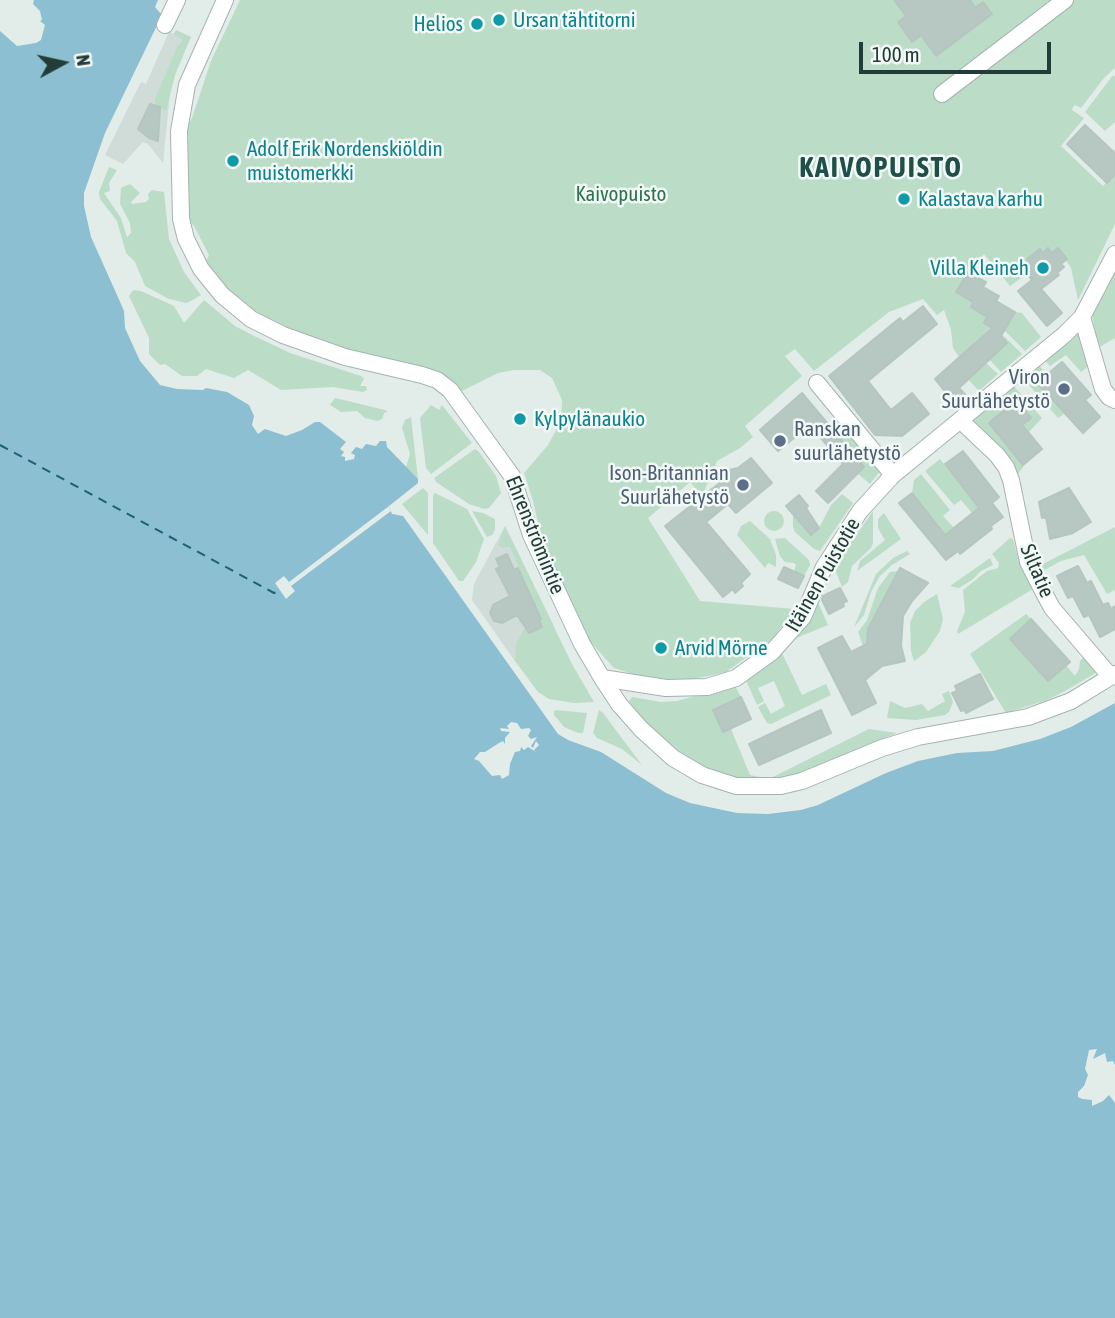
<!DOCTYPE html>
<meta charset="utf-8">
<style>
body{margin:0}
#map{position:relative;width:1115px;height:1318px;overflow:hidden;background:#e2ece9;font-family:"Asap Condensed",sans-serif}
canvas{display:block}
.north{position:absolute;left:28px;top:28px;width:70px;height:70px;-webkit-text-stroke:5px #f3f9f6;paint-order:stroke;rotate:82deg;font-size:19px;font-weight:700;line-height:28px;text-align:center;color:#223d38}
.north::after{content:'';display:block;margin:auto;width:24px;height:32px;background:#223d38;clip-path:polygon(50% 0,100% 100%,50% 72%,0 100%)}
.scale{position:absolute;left:859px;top:42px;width:192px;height:32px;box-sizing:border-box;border:4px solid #223d38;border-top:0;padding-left:9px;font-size:21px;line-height:24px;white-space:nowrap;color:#223d38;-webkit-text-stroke:5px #f3f9f6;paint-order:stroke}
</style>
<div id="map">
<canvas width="1115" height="1318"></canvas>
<div class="north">N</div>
<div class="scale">100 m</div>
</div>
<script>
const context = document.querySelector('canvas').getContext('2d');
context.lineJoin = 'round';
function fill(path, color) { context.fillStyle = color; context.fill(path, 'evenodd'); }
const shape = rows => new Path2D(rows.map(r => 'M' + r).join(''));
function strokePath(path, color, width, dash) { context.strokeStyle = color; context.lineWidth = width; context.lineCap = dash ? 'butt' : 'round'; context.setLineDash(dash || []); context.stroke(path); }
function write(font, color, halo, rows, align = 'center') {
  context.font = font + ' "Asap Condensed",sans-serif'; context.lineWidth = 5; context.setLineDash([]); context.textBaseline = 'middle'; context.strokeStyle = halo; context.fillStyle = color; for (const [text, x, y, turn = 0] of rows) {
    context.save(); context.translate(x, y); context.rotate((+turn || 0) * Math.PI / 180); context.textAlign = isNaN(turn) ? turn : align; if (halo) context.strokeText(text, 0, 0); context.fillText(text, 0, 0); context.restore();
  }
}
fill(shape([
 [176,30,191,37,179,62,170,93,163,163,148,144,143,142,123,164,105,155,141,82,146,84,169,32,174,34],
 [505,526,554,626,515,654,515,661,472,600,474,584]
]), '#d0dcd8');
fill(shape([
 [240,0,1115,0,1115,68,1104,78,1081,108,1075,105,1073,107,1072,110,1084,118,1061,146,1103,186,1115,174,1115,224,1078,300,1071,268,1058,248,1052,253,1049,248,1043,253,1040,249,1030,263,1027,274,1010,286,984,254,968,272,956,292,973,302,971,307,987,317,984,323,991,327,959,357,953,348,951,330,944,310,937,315,923,299,889,312,814,371,795,349,785,356,802,376,745,426,753,437,740,448,717,461,702,496,690,482,648,518,700,601,795,609,772,639,726,672,690,680,655,681,614,668,587,638,542,540,533,501,524,473,548,445,561,421,562,400,552,378,540,370,514,370,498,373,460,392,383,360,326,344,271,323,237,302,205,263,209,255,194,226,188,220,184,132,192,118,211,61],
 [176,30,191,37,175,75,166,111,155,104,155,99,177,47,183,40,174,34],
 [1113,75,1115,77,1115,122,1105,131,1085,112],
 [109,167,117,170,109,183,110,191,104,193,121,218,127,237,131,233,130,223,120,204,121,188,130,184,140,193,131,202,132,204,146,202,149,199,148,194,152,190,164,192,169,239,184,272,201,295,191,301,186,303,169,299,145,286,135,262,126,253,117,221,100,199,99,192],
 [1115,270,1115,338,1098,348,1092,314],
 [133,290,141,291,174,306,184,323,204,300,235,326,250,334,290,353,361,376,364,379,360,386,366,386,367,390,363,392,333,387,281,390,248,370,234,378,206,369,197,376,182,376,165,364,160,365,149,354,149,338,129,296],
 [1015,312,1022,313,1041,337,1025,351,1004,330],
 [1002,334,1022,354,1001,372,990,360,1007,343],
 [1073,334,1081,335,1090,365,1081,372,1066,355,1050,366,1044,359],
 [986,363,998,374,979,391,968,379],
 [1038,364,1047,375,1037,383,1064,414,1058,418,1022,377],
 [1013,385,1042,418,1028,433,1022,425,1031,417,1016,400,989,423,1024,466,1017,475,970,423],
 [335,398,385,410,388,412,384,413,382,419,377,421,365,418,357,411,341,412,330,405],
 [431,405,439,410,442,405,472,443,431,474,426,468,420,418],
 [411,417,418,479,406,467,410,454,402,428,405,420],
 [840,423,880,471,870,484,857,473,864,466,832,431],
 [475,449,479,452,496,476,501,493,489,508,484,509,469,504,436,482,434,478],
 [940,459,979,508,972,513,961,500,954,505,925,471],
 [921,474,950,510,943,516,954,528,945,535,912,493,914,480],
 [423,488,428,493,428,535,402,504],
 [435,493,467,509,484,539,476,562,463,581,459,581,433,543,433,495],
 [842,494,853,503,820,551,814,549,795,532,793,527,793,514,812,534,819,528,831,505],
 '764 521a10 10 0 1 1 20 0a10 10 0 1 1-20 0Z',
 [472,511,483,513,495,519,495,530,492,535,487,537],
 [873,511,873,543,871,548,852,566,848,582,842,587,834,567],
 [884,513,901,539,857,571,860,561,885,540,878,528,878,519],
 [750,521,770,539,776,555,776,567,768,563,765,568,737,535,741,526],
 [505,526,572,664,594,702,574,703,549,699,538,692,515,661,516,644,524,629,526,628,529,633,542,626,530,597,532,596,510,547,502,548,498,545],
 [1115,527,1115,590,1107,594,1084,555,1061,561,1041,572,1039,566],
 [785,538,809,560,810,565,804,576,794,571,796,565,794,563,785,562,780,556,775,539],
 [1010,538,1013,539,1019,562,1033,589,958,634,957,631,965,612,963,590,987,571,998,568,999,563,992,554],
 [907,551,910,554,892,565,880,576,871,592,864,615,854,627,876,574,893,558],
 [990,558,993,565,981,571,972,580,959,588,950,586],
 [898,571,868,629,867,644,863,646,858,632,867,620,878,588,890,572],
 [937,594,943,619,940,631,926,652,914,661,911,651,910,623,915,611,924,602],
 [817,600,828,625,794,639,806,625],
 [1026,614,1031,619,1010,639,1048,681,1066,665,1075,676,1079,669,1080,661,1085,656,1099,671,1065,691,1047,700,1006,713,970,654],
 [782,653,802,695,826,684,831,695,771,724,767,723,758,707,765,703,771,714,785,706,774,681,758,688,764,701,757,705,745,678],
 [734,684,741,697,713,711,723,732,731,729,750,775,769,779,869,729,897,733,809,771,782,778,756,780,741,779,717,773,688,758,652,730,629,701,632,697,661,702,677,701,695,696,698,691,725,688],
 [949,691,953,702,949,712,945,715,916,720,887,718,890,701,905,708,922,704,928,711,945,701,942,694],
 [556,710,587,713,583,733,578,733,564,727,554,715,554,711],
 [599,710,603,713,642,765,622,749,597,738,593,733]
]), '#bbddc8');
fill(shape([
 [34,0,158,0,155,7,162,15,105,133,84,193,84,206,91,237,117,295,124,311,125,328,140,361,160,385,177,389,203,390,206,388,227,392,249,405,254,416,252,425,258,434,265,429,286,436,302,430,315,422,320,422,346,442,340,449,344,452,341,456,345,457,345,461,354,459,355,455,351,453,356,447,362,449,366,444,376,446,380,441,386,441,387,447,418,479,418,483,389,506,392,514,403,516,558,734,568,740,601,752,666,793,690,803,737,813,768,814,801,810,818,805,886,773,918,761,957,753,993,751,1040,739,1071,727,1115,703,1115,1065,1113,1061,1107,1062,1105,1053,1093,1059,1097,1049,1089,1050,1085,1069,1088,1075,1084,1086,1078,1092,1078,1097,1082,1099,1092,1100,1092,1106,1103,1101,1109,1095,1115,1103,1115,1318,0,1318,0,31,17,46,36,43,41,40,45,25,40,21,42,20,40,11,33,4],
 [511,722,517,723,521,729,529,728,531,730,528,736,531,739,537,737,531,746,533,748,536,741,539,745,534,750,536,752,528,747,524,750,521,747,520,751,515,752,510,764,509,775,502,779,500,775,492,776,479,761,474,759,480,752,485,752,499,743,503,741,505,744,505,738,510,732,501,731,500,728,509,729,507,726]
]), '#8bbfd1');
fill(shape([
 [389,506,391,511,291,586,295,591,286,599,275,583,284,576,289,582]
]), '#e2ece9');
strokePath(shape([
 [0,445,274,593,280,591]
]), '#1d6179', 2, [9, 7]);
const building = shape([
 [894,0,970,0,975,8,983,2,992,14,936,56,921,35,912,42,898,22,906,16,894,0],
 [150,104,160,107,158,141,149,138,138,129,150,104],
 [1085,125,1115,153,1115,174,1107,183,1067,144,1085,125],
 [1048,248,1052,253,1058,248,1067,259,1061,264,1064,267,1057,273,1059,275,1041,289,1062,313,1047,326,1018,291,1032,280,1023,269,1030,263,1027,259,1040,249,1043,253,1048,248],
 [968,272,986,282,983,287,999,296,996,301,1015,312,1001,336,1007,343,959,388,969,399,958,408,935,379,992,328,984,323,987,317,971,307,973,302,956,292,968,272],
 [923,306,937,324,868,381,891,410,912,393,929,414,902,436,875,435,829,376,900,318,903,322,923,306],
 [1062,362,1091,395,1085,400,1100,417,1083,433,1037,383,1062,362],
 [802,393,864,467,828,503,816,491,843,464,810,425,778,451,760,430,802,393],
 [1016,400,1031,418,1022,425,1042,449,1023,465,989,423,1016,400],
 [963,451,999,497,992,503,1003,517,991,526,992,529,960,554,958,551,946,560,899,503,912,493,945,535,979,508,945,464,963,451],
 [751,458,772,483,736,513,728,504,706,522,750,574,741,583,743,586,735,593,733,589,723,597,665,526,726,478,729,470,738,468,751,458],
 [1069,488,1091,522,1073,533,1050,539,1046,517,1042,518,1039,502,1069,488],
 [799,495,808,506,806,508,819,528,811,535,786,506,799,495],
 [507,554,514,570,518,568,541,619,539,620,542,627,529,633,517,615,502,623,494,621,490,613,493,605,510,596,496,569,500,567,496,559,507,554],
 [1078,566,1087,583,1091,581,1103,605,1108,603,1111,609,1115,606,1115,629,1100,637,1089,615,1084,617,1073,596,1068,598,1057,576,1078,566],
 [784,567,804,576,798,588,778,579,784,567],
 [900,568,928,583,912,601,903,616,901,646,905,661,882,666,865,680,876,703,852,715,818,648,842,636,851,652,867,644,868,629,900,568],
 [840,588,847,601,843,603,844,606,829,614,822,600,823,596,840,588],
 [1031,619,1070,662,1048,681,1010,639,1031,619],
 [980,674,993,699,966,713,964,710,961,711,952,693,957,691,955,686,980,674],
 [741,697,751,719,723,732,713,710,741,697],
 [821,710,831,733,759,765,749,744,821,710]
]);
fill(building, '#b7c7c2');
strokePath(building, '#b5c6c0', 2);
const minor = shape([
 [225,0,187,85,179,131,181,219,186,239,201,269,222,295,251,319,283,335,345,357,422,375,437,380,450,390,512,476,531,535,582,644,602,678,619,704,641,729,673,758,702,775,736,786,781,786,802,781,882,748,918,737,1028,717,1071,701,1115,674],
 [165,25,177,0],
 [942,94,1065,0],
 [1082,317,1103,389,1109,397,1115,400],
 [817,383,893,475],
 [961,421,997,455,1006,467,1011,480,1028,562,1043,591,1052,608,1111,677],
 [602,678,666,688,707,687,736,678,772,652,803,617,824,567,860,511,893,475,1064,335,1082,317,1115,254]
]);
strokePath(minor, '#a5b4b0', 18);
strokePath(minor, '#fff', 16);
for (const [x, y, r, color] of [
 [499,20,7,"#0f9aa8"],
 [477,24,7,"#0f9aa8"],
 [233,161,7,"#0f9aa8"],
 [904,199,7,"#0f9aa8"],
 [1043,268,7,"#0f9aa8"],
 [1064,389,7,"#5c6f8a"],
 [520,419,7,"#0f9aa8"],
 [780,441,7,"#5c6f8a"],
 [743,485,7,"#5c6f8a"],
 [661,648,7,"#0f9aa8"]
]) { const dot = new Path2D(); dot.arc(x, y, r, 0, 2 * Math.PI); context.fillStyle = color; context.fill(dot); strokePath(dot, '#f3f9f6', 2.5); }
write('21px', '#0d838f', '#f3f9f6', [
 ["Ursan tähtitorni",513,20],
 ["Helios",463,24,"right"],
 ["Adolf Erik Nordenskiöldin",247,149],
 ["muistomerkki",247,173],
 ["Kalastava karhu",918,199],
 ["Villa Kleineh",1029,268,"right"],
 ["Kylpylänaukio",534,419],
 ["Arvid Mörne",675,648]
], 'left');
write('21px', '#2d744f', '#f3f9f6', [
 ["Kaivopuisto",621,194]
]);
write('21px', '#4e5e75', '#f3f9f6', [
 ["Viron",1050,377],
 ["Suurlähetystö",1050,401],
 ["Ranskan",794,429,"left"],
 ["suurlähetystö",794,453,"left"],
 ["Ison-Britannian",729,473],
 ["Suurlähetystö",729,497]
], 'right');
write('21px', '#223d38', '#f3f9f6', [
 ["Ehrenströmintie",535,535,68],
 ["Siltatie",1037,571,67],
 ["Itäinen Puistotie",823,575,-60]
]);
context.letterSpacing = '2px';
write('bold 28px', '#1e4f48', '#f3f9f6', [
 ["KAIVOPUISTO",881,168]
]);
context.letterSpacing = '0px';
</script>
